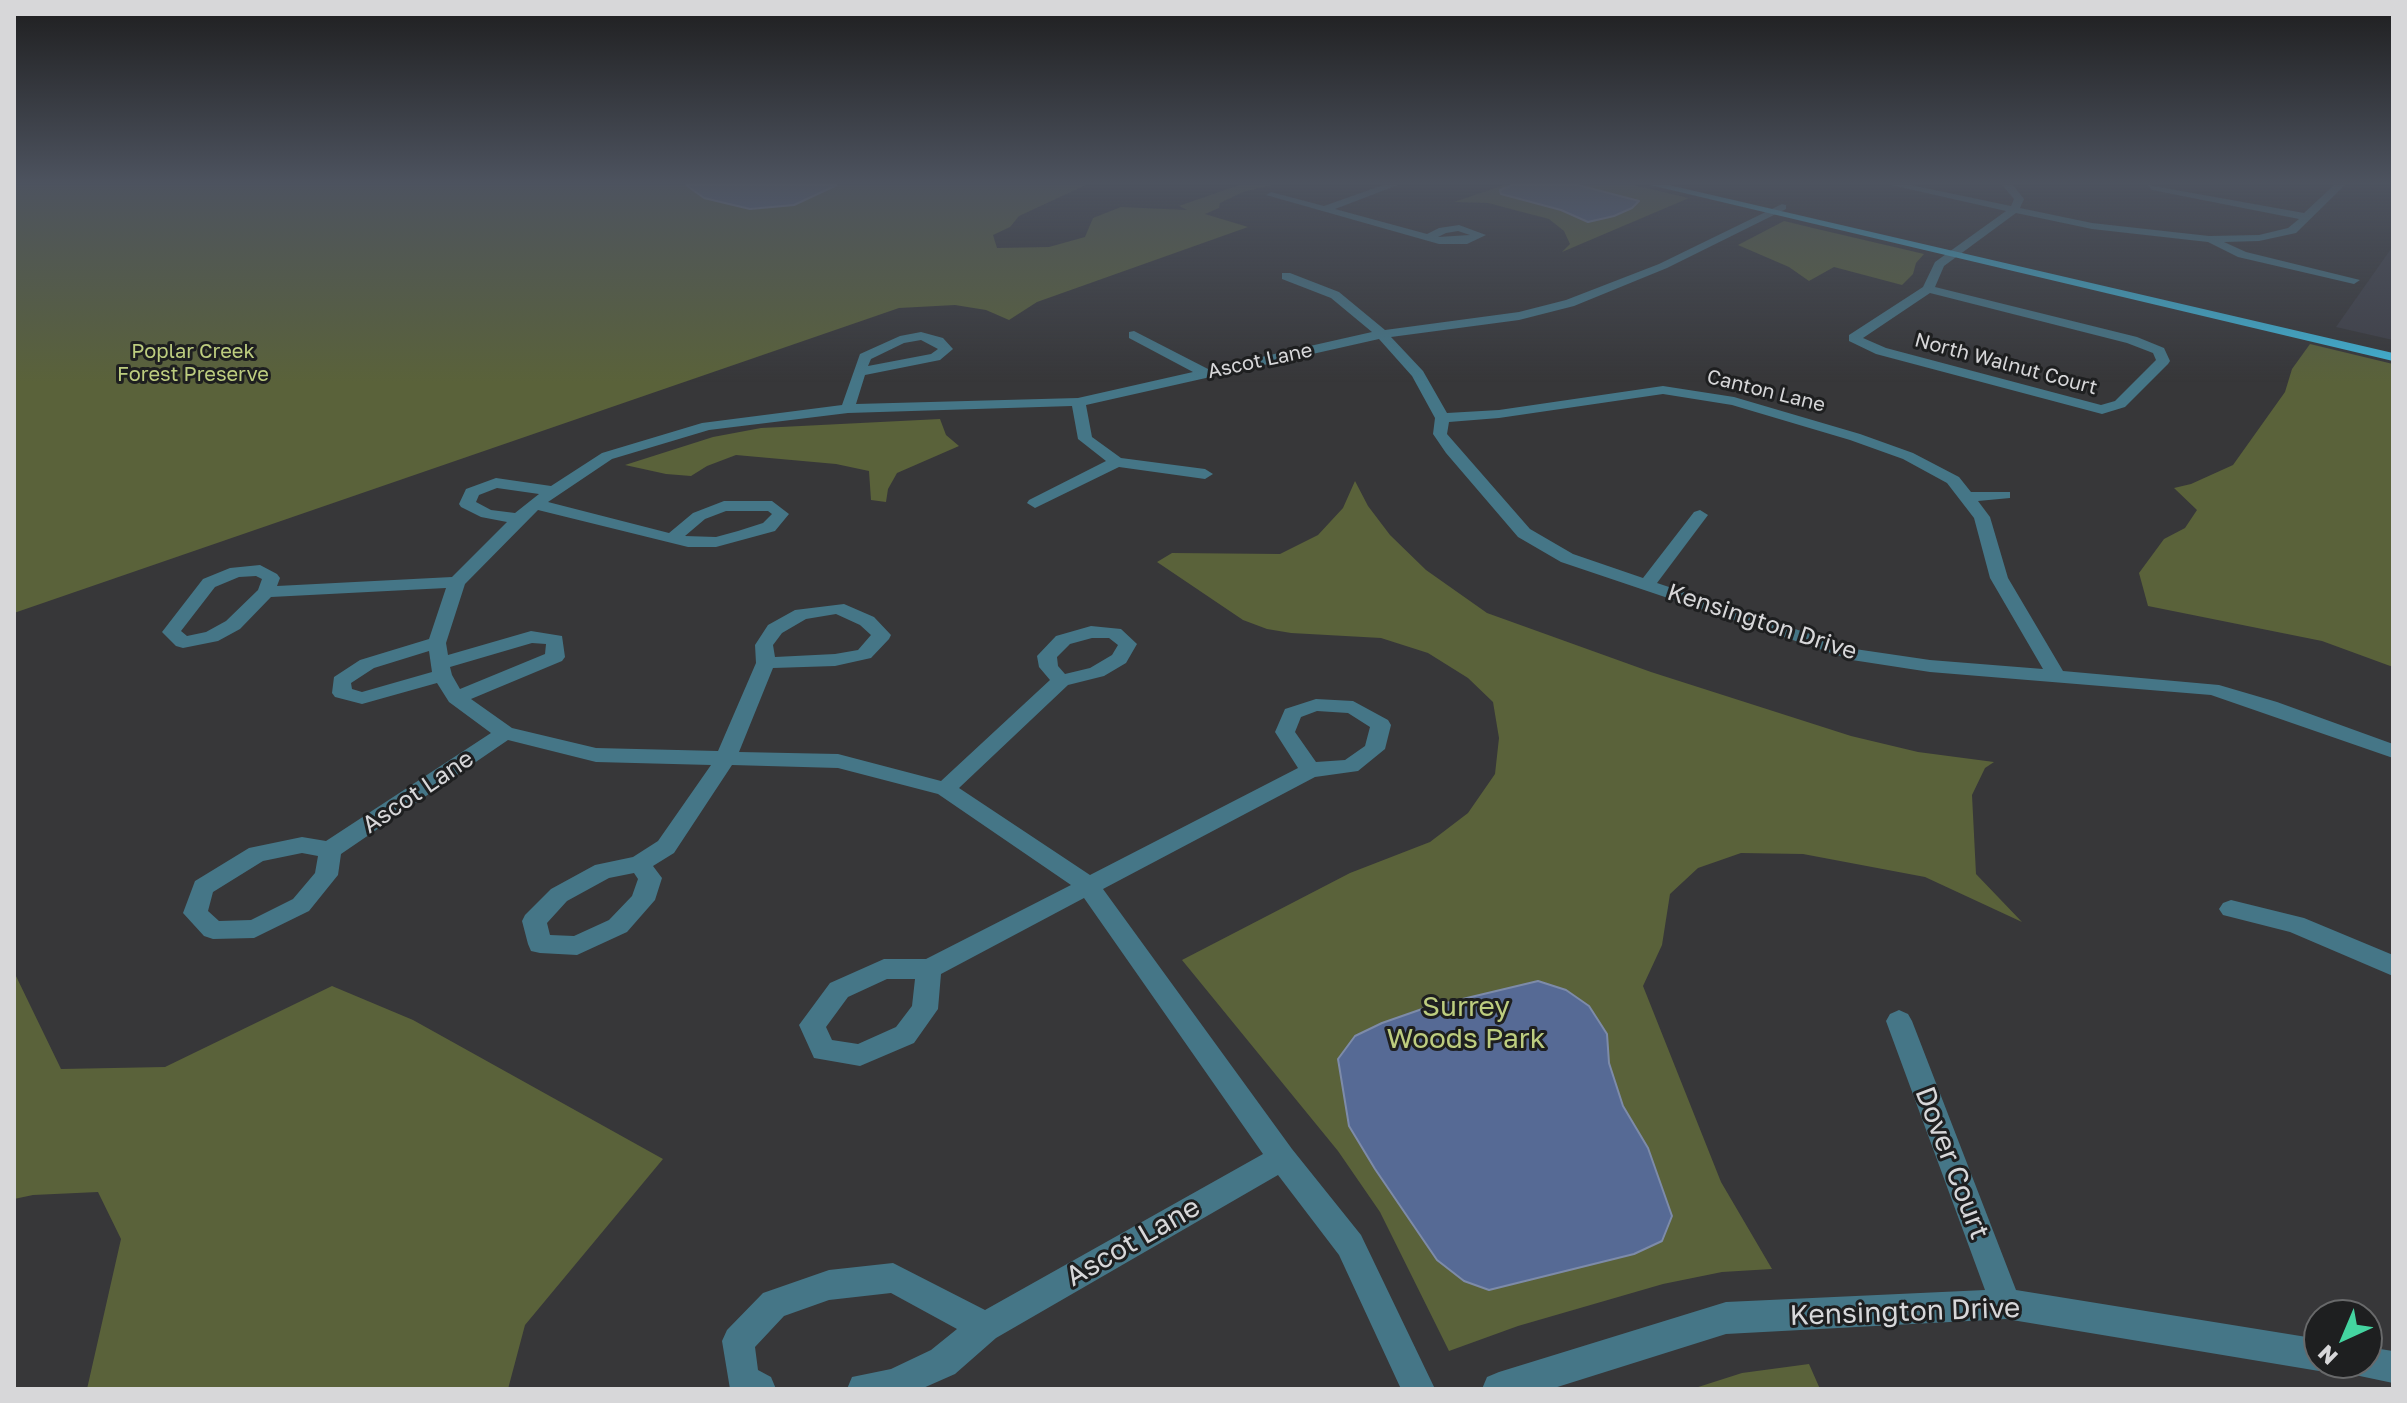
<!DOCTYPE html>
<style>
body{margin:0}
#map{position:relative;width:2407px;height:1403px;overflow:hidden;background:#373739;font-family:"Golos Text",sans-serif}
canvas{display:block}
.frame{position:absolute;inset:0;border:16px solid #d7d7d9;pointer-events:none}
.north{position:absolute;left:2303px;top:1299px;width:80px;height:80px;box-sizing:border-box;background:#1e1f20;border:2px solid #68696a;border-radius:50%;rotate:224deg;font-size:22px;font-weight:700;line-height:32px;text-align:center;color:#d7d7d9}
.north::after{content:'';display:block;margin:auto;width:28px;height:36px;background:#44d4a0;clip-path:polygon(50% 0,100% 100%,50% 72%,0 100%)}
</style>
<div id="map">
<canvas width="2407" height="1403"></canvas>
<div class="frame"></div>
<div class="north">N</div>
</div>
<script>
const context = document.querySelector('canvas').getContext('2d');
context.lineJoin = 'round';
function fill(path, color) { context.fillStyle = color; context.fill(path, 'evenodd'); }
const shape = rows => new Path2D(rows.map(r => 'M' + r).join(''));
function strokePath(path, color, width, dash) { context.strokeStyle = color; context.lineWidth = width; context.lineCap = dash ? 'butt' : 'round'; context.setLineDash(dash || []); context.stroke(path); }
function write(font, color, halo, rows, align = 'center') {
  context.font = font + ' "Golos Text",sans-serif'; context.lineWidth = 6; context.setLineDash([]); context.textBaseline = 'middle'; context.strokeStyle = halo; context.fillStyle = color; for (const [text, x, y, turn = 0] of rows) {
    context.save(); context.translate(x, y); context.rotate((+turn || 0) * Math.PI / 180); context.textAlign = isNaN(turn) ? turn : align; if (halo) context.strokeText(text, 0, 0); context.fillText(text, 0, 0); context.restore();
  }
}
fill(shape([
 [2393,246,2393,340,2336,327]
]), '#3f4048');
fill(shape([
 [14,185,1086,185,1019,216,1010,227,993,235,997,248,1049,247,1085,237,1093,218,1121,207,1187,210,1179,206,1239,185,1272,185,1243,192,1220,203,1219,208,1205,214,1248,227,1037,302,1009,320,986,310,955,305,899,308,14,613],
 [1504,185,1633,185,1689,198,1562,252,1570,244,1564,231,1549,219,1488,203,1454,202],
 [1784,221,1813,228,1924,254,1916,263,1913,274,1902,285,1834,267,1809,281,1789,267,1738,245],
 [2310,344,2393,364,2393,667,2322,641,2148,606,2139,573,2164,539,2185,528,2197,510,2174,488,2191,484,2233,465,2285,392,2292,369],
 [940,419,946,435,959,446,897,473,888,489,886,502,871,500,869,471,836,464,736,455,707,466,691,476,666,474,625,465,713,437,761,428],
 [1355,481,1368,506,1390,535,1426,570,1487,613,1651,672,1851,736,1918,752,1994,762,1985,768,1972,795,1976,874,2022,922,1925,877,1803,854,1741,853,1698,868,1670,894,1662,945,1643,986,1721,1182,1772,1269,1722,1272,1663,1284,1518,1326,1449,1351,1380,1212,1338,1151,1182,960,1350,873,1430,842,1468,813,1495,774,1499,738,1493,702,1468,678,1428,653,1381,638,1291,633,1267,629,1243,620,1157,562,1172,553,1280,554,1318,535,1343,508],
 [14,972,61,1069,165,1067,332,986,413,1020,663,1159,525,1325,508,1389,87,1389,121,1239,98,1192,33,1195,14,1199],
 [1809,1364,1820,1389,1692,1389,1742,1373]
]), '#5a623a');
const water = shape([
 [686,185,837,185,794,205,750,209,704,198,686,185],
 [1512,185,1578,185,1639,201,1632,208,1614,216,1588,222,1561,210,1501,194,1500,190,1512,185],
 [1538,981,1566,990,1589,1006,1607,1034,1609,1063,1623,1106,1648,1148,1672,1216,1662,1241,1634,1254,1489,1290,1464,1281,1437,1260,1375,1169,1349,1126,1338,1059,1355,1036,1382,1023,1425,1008,1538,981]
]);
fill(water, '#566a95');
strokePath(water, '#7d8ba9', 2);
fill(shape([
 [1383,185,1398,185,1335,209,1427,234,1439,228,1459,225,1486,235,1467,244,1439,244,1266,195,1271,192,1324,206,1383,185],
 [1458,231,1470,235,1438,237,1446,233,1458,231],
 [1891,185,1911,185,2011,206,2014,199,2002,185,2013,185,2024,199,2020,208,2092,223,2209,236,2259,235,2288,228,2299,219,2152,190,2148,185,2304,213,2334,185,2345,185,2296,233,2259,241,2224,242,2246,252,2360,280,2354,284,2238,257,2208,242,2092,229,2016,213,1944,266,1935,287,2137,337,2164,348,2170,361,2168,364,2125,407,2102,414,1876,354,1849,341,1849,335,1923,287,1935,262,2006,211,1891,185],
 [1930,293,2127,343,2153,353,2156,360,2115,401,2101,405,1886,348,1863,338,1930,293],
 [1782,204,1786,205,1786,209,1667,268,1574,306,1519,320,1391,337,1423,371,1447,413,1499,410,1663,386,1734,397,1860,434,1913,453,1959,477,1971,492,2010,492,2010,498,1978,501,1990,517,2008,578,2063,671,2219,685,2277,702,2393,744,2393,758,2211,695,1930,672,1852,660,1561,562,1518,537,1446,453,1433,434,1435,418,1412,376,1379,339,1086,405,1092,437,1121,458,1205,469,1213,474,1205,479,1119,467,1035,508,1027,503,1029,500,1106,461,1078,439,1072,406,848,413,709,430,612,459,548,502,669,533,693,513,724,501,772,501,789,514,775,531,716,547,688,547,538,510,465,584,446,643,448,655,531,631,562,636,565,657,562,661,471,699,512,728,596,748,718,751,756,663,755,645,768,625,795,610,844,604,874,617,891,635,889,639,871,658,835,666,773,668,739,752,838,754,941,781,1050,680,1039,667,1037,656,1056,636,1091,626,1121,629,1137,644,1126,663,1104,676,1068,685,959,788,1090,875,1298,768,1275,732,1285,709,1316,699,1353,701,1388,720,1391,725,1385,749,1358,771,1315,777,1103,889,1292,1149,1361,1235,1435,1389,1401,1389,1339,1255,1278,1175,996,1338,955,1374,921,1389,847,1389,852,1377,891,1369,931,1350,957,1329,891,1293,829,1300,784,1316,755,1347,758,1370,771,1377,776,1389,730,1389,722,1341,727,1330,763,1293,829,1270,893,1263,985,1310,1263,1154,1084,898,941,974,938,1009,914,1043,860,1066,814,1058,799,1025,830,983,884,959,926,959,1071,885,938,794,838,768,732,765,674,853,653,866,662,878,655,900,627,932,577,955,540,953,531,951,528,944,522,921,525,915,551,889,595,865,633,857,658,841,711,765,596,762,508,740,341,854,338,875,309,911,254,938,213,939,204,936,183,913,195,881,249,848,302,837,326,841,491,733,449,702,437,683,362,704,335,697,332,693,334,677,360,660,429,639,446,588,271,597,240,629,218,641,183,648,176,646,162,632,203,579,230,568,260,565,277,574,280,578,277,586,452,577,507,522,481,517,461,507,459,504,466,489,496,478,551,486,602,453,702,423,842,405,860,354,900,336,921,332,943,338,953,349,940,360,865,375,856,404,1078,398,1193,372,1129,338,1129,332,1134,331,1208,369,1372,332,1331,298,1282,279,1282,273,1290,273,1339,292,1385,330,1519,312,1566,300,1659,264,1782,204],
 [921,340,938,349,931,354,868,366,871,359,904,343,921,340],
 [1663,394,1732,405,1850,440,1903,459,1947,483,1974,518,1990,578,2043,669,1930,660,1855,649,1657,583,1708,515,1700,510,1694,512,1643,578,1573,554,1530,529,1447,434,1449,422,1499,418,1663,394],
 [497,488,539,494,515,513,491,510,476,502,479,495,497,488],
 [726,511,768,511,772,514,763,523,738,531,716,537,685,536,705,519,726,511],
 [256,576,262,579,258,590,226,621,206,632,187,636,181,631,215,587,239,577,256,576],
 [836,614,860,625,871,635,858,650,835,654,775,657,773,645,782,633,806,619,836,614],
 [1092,638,1109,638,1118,645,1112,655,1090,668,1065,674,1058,666,1057,657,1070,644,1092,638],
 [532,643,546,644,545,654,460,689,452,675,450,667,532,643],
 [429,651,432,672,362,692,352,689,351,683,374,668,429,651],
 [1317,711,1348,713,1370,727,1365,746,1345,760,1316,762,1295,732,1301,717,1317,711],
 [302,853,318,856,315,873,293,899,251,920,219,921,208,911,213,892,263,861,302,853],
 [634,873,638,879,632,896,609,920,574,936,550,935,547,923,567,901,609,878,634,873],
 [887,979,915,979,912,1006,896,1027,858,1044,832,1040,826,1027,848,997,887,979],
 [2231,900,2304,918,2393,955,2393,976,2290,932,2223,915,2219,909,2223,903,2231,900],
 [1899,1010,1908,1014,1912,1021,2016,1290,2319,1339,2319,1363,2332,1363,2331,1367,2319,1371,2006,1319,1726,1334,1551,1389,1482,1389,1487,1377,1499,1372,1726,1302,1985,1290,1886,1021,1890,1014,1899,1010],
 [2367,1347,2393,1351,2393,1383,2355,1375,2351,1363,2367,1363,2367,1347]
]), '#457687');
fill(shape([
 [1650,185,1669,185,2393,353,2393,361,1650,185]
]), '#40b4d6');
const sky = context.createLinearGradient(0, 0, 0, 382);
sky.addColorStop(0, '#1e1e1f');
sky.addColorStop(0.48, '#4d535f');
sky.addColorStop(1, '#4d535f00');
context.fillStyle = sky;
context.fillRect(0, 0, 2407, 382);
write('20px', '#bdcd7f', '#1e1f20', [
 ["Poplar Creek",193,352],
 ["Forest Preserve",193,375]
]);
write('20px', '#d7d7d9', '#1e1f20', [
 ["Ascot Lane",1260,361,-12],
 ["North Walnut Court",2006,364,15],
 ["Canton Lane",1766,391,14]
]);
write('24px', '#d7d7d9', '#1e1f20', [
 ["Kensington Drive",1762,622,18],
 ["Ascot Lane",418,792,-34]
]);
write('28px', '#bdcd7f', '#1e1f20', [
 ["Surrey",1466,1007],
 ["Woods Park",1466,1039]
]);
write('28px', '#d7d7d9', '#1e1f20', [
 ["Dover Court",1952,1163,69],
 ["Ascot Lane",1133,1242,-30],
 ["Kensington Drive",1905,1312,-2]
]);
</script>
